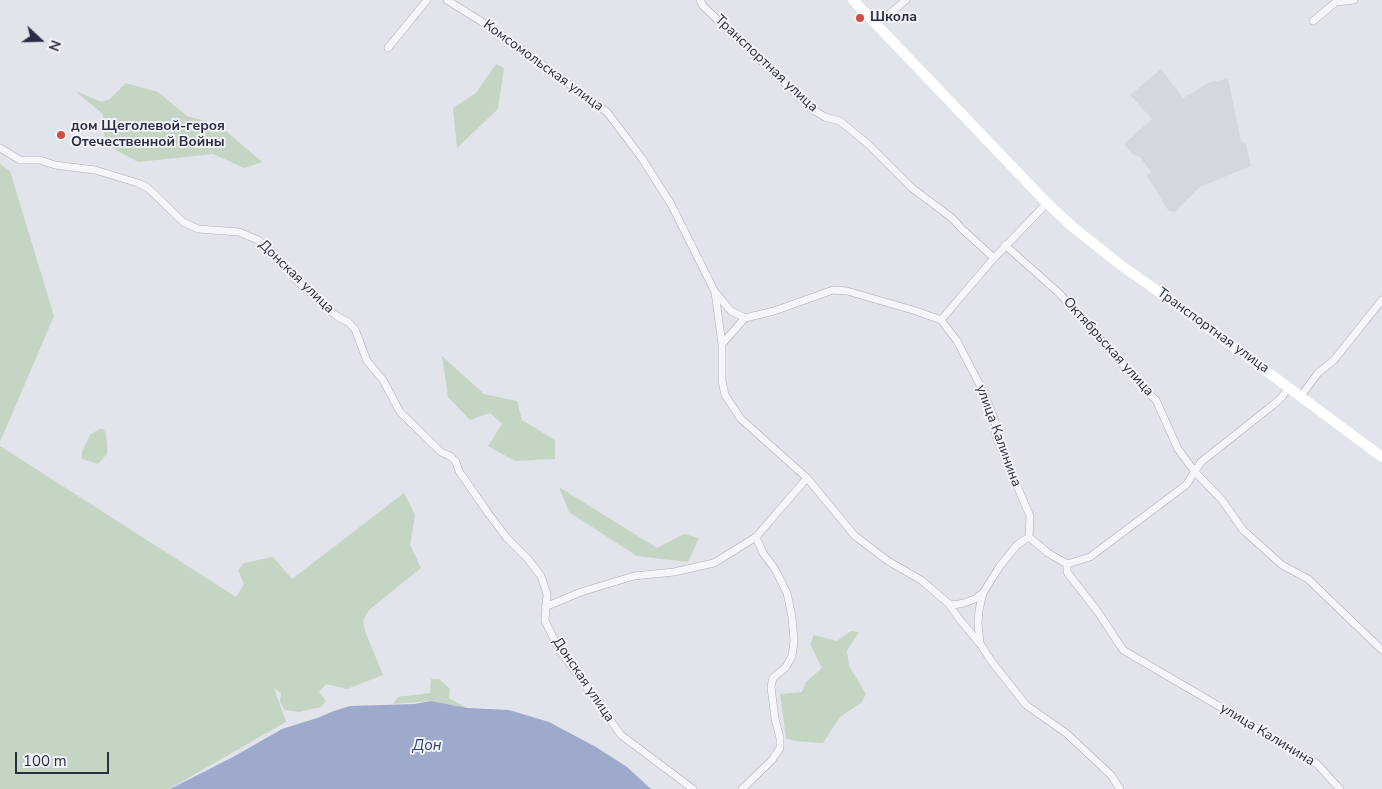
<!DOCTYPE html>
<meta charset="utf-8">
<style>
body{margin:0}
#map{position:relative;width:1382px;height:789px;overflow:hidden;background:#e2e4eb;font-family:"Nunito Sans",sans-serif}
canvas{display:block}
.north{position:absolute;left:15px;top:15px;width:50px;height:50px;-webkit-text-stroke:4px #f2f3f8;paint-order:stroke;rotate:111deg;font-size:14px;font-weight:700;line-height:20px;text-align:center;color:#2a2e43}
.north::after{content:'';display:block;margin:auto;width:18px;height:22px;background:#2a2e43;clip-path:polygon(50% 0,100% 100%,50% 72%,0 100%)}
.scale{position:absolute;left:15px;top:752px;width:94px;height:22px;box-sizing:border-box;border:2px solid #2a2e43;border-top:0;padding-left:6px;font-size:15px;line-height:18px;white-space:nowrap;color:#2a2e43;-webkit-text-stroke:4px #f2f3f8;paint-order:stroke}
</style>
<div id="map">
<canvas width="1382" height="789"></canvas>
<div class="north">N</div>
<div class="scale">100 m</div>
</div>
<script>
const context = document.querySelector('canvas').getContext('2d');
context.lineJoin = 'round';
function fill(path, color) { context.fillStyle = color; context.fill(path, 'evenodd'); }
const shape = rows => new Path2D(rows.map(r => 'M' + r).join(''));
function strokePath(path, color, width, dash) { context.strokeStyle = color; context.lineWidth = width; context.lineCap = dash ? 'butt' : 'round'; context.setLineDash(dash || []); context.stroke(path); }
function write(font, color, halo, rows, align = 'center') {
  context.font = font + ' "Nunito Sans",sans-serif'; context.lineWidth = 4; context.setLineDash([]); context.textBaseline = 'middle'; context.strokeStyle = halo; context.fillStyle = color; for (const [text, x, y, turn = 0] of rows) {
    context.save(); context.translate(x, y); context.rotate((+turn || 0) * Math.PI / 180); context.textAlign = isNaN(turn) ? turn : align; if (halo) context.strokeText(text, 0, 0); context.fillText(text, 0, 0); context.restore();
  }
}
fill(shape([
 [1161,69,1183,98,1210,82,1228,79,1241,141,1246,144,1251,166,1200,187,1174,212,1168,210,1147,176,1151,172,1140,157,1132,154,1124,144,1152,119,1130,95]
]), '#d4d6e0');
fill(shape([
 [496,64,504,68,498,109,457,148,453,108,476,93],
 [126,83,158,92,187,116,219,125,262,162,244,168,213,154,138,162,105,144,103,114,75,91,102,102,110,99],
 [0,164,10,171,54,316,0,442],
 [442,356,484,394,517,401,522,420,555,440,555,459,515,461,488,446,502,424,490,413,470,420,448,397],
 [99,429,103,429,106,433,107,447,107,454,98,464,82,459,82,452,90,435],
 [0,446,236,597,244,584,238,570,244,563,273,557,292,579,404,493,415,515,410,545,421,568,369,610,363,621,365,631,383,675,347,689,326,684,319,692,326,701,321,707,299,712,285,710,280,702,281,693,274,688,286,722,169,789,0,789],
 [559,487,657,548,684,534,699,538,688,562,637,556,569,512],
 [851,631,859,632,847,651,849,666,866,694,861,703,840,717,823,743,794,741,786,738,780,694,802,692,806,682,822,668,810,644,814,635,837,641],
 [431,679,439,679,450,689,449,698,467,708,431,701,393,704,398,697,430,693]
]), '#c4d5c3');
fill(shape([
 [431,701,467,708,509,710,549,722,596,747,627,767,651,789,170,789,233,757,282,729,317,718,334,711,350,706,414,704]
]), '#9daacb');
const street = shape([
 [447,0,498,32,607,112,641,157,671,204,715,292,722,344,722,381,725,395,741,419,807,478,855,536,888,561,921,580,948,603,960,620,981,645,992,662,1026,705,1066,733,1111,775,1120,789],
 [700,0,703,6,812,109,825,117,840,121,868,144,912,188,952,218,962,229,994,258],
 [1313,21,1336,2,1354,0],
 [876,25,906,0],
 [388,48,427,0],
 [0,148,20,160,40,160,55,165,95,170,138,183,148,188,183,222,198,229,239,232,258,240,275,254,299,283,338,317,348,322,355,329,367,361,383,380,400,412,441,452,450,456,456,462,459,471,488,513,507,538,528,559,541,576,547,594,545,621,559,649,621,735,693,789],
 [1005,245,1060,294,1147,392,1156,400,1178,449,1195,472,1222,500,1243,530,1282,565,1308,579,1382,650],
 [715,292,731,311,745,318,774,311,833,290,847,291,916,311,941,320,957,341,983,391,995,421,996,437,1030,516,1029,537],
 [941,320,994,258,1047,203],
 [722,344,745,318],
 [1301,396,1318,373,1334,360,1382,300],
 [1067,564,1067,572,1098,612,1123,650,1316,763,1340,789],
 [948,603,953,605,964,603,975,599,983,593],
 [545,607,581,592,634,576,674,572,714,563,756,537,807,478],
 [980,644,978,623,979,610,983,593,1000,566,1017,545,1029,537,1048,553,1067,564,1090,557,1186,485,1201,462,1273,405,1281,398,1289,387],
 [742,789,772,760,780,748,780,738,775,719,771,687,773,678,786,667,792,656,794,641,792,617,787,593,775,569,763,553,756,537]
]);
strokePath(street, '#abadb9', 8);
strokePath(street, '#f5f6f9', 7);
strokePath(shape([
 [853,0,1047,203,1074,228,1122,266,1176,304,1382,457]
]), '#fff', 10);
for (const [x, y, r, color] of [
 [860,18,5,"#cf4e47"],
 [61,135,5,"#cf4e47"]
]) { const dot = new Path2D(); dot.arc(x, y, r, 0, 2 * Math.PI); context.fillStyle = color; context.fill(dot); strokePath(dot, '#f2f3f8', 2); }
write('bold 14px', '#2a2e43', '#f2f3f8', [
 ["Школа",870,18],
 ["дом Щеголевой-героя",71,127],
 ["Отечественной Войны",71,143]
], 'left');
write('14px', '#2a2e43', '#f2f3f8', [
 ["Транспортная улица",766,64,43],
 ["Комсомольская улица",543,66,36],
 ["Донская улица",296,277,44],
 ["Транспортная улица",1213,331,36],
 ["Октябрьская улица",1108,347,48],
 ["улица Калинина",998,436,70],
 ["Донская улица",583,680,56],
 ["улица Калинина",1267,735,31]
]);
write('italic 15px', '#344477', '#f2f3f8', [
 ["Дон",427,746]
]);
</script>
